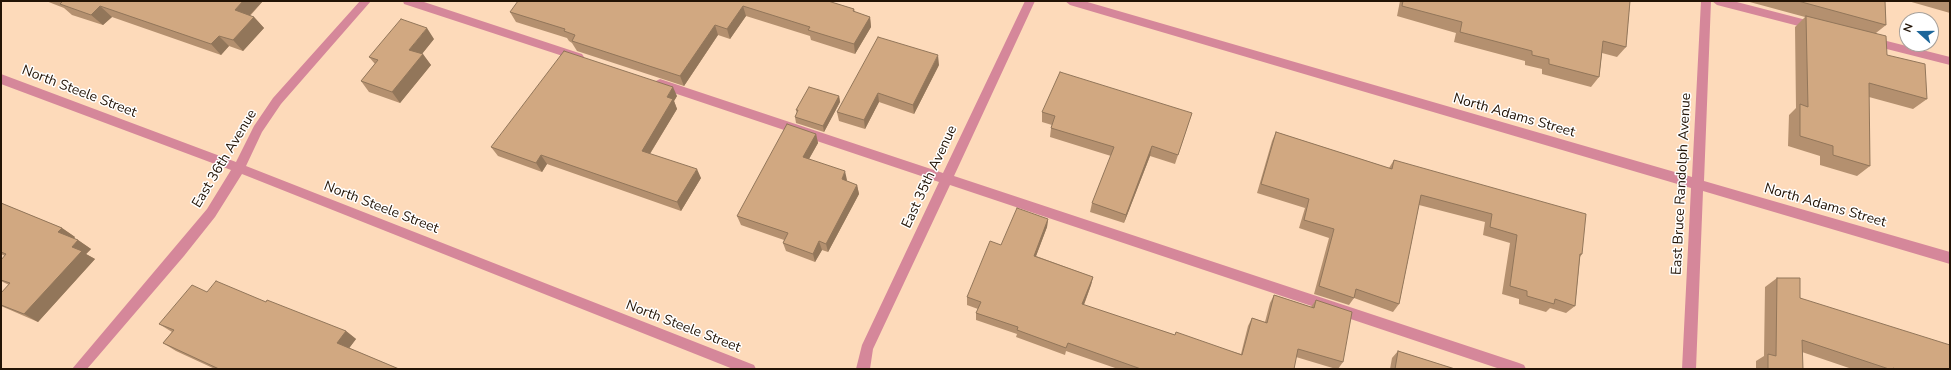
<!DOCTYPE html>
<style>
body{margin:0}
#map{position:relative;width:1951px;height:370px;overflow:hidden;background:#fddaba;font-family:"Nunito Sans",sans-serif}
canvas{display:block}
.frame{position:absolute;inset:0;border:2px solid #221305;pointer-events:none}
.north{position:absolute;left:1899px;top:12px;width:40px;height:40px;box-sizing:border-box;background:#fff;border:1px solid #a7a19b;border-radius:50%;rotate:291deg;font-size:11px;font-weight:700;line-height:16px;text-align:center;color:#221305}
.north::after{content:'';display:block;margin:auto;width:14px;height:18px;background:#1c669a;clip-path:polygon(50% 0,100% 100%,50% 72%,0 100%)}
</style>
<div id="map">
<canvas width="1951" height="370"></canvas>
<div class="frame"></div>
<div class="north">N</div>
</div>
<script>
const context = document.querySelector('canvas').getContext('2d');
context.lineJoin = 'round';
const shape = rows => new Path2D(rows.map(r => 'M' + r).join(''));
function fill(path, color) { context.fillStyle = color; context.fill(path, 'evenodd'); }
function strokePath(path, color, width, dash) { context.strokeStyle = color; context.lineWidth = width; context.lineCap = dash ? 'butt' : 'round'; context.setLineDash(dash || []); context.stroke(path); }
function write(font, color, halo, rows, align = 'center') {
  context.font = font + ' "Nunito Sans",sans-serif'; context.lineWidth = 3; context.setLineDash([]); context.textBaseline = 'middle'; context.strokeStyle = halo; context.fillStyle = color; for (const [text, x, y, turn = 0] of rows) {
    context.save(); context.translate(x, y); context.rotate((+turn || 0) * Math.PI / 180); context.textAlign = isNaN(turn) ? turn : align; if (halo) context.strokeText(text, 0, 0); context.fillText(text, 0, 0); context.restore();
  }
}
fill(shape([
 [360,1,371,1,281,104,262,132,246,166,754,365,756,369,733,369,242,174,215,217,184,256,87,369,72,369,207,209,231,170,1,84,1,74,236,162,254,126,273,98,360,1],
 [403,1,421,1,582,54,584,57,582,60,578,61,404,4,403,1],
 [1025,1,1035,1,954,176,1519,363,1524,365,1526,369,1500,369,950,185,873,349,870,369,856,369,862,345,939,182,656,87,654,84,656,81,660,79,943,173,1025,1],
 [1065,1,1084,1,1692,177,1701,1,1711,1,1704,181,1950,252,1950,264,1703,191,1696,369,1682,369,1691,188,1070,5,1065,1],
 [1712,1,1733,1,1814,22,1819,26,1814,30,1717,5,1712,1],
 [1871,37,1950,57,1950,65,1867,44,1865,41,1867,38,1871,37]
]), '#d5879a');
fill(shape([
 [46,1,263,1,250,16,254,17,264,28,243,51,229,46,221,55,112,17,103,25,72,15,64,8],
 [828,1,854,9,855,12,870,17,871,27,855,54,811,40,810,36,746,16,730,39,718,35,684,86,577,51,572,43,569,41,567,38,516,22,510,12],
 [1400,1,1630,1,1626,47,1617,57,1602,53,1599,77,1591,87,1542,74,1542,69,1525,65,1525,61,1454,42,1456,33,1397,16],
 [1746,1,1885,1,1886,25,1876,33,1887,55,1927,99,1913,109,1869,97,1870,166,1857,176,1820,165,1820,156,1788,146,1789,115,1796,108,1795,27,1805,17],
 [1908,1,1950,1,1950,13],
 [434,39,422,54,431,65,400,103,369,92,361,81,375,64,369,57],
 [939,65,914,114,879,102,865,129,839,121,837,112],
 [677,96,674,101,677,109,650,154,701,178,681,211,547,164,542,172,498,156,491,147],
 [839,96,840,102,824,132,796,123,795,117,797,113,796,110],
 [1042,112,1192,113,1175,164,1150,156,1124,223,1090,212,1092,203,1111,156,1050,137,1051,128,1052,125,1042,122],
 [1276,132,1389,168,1394,160,1582,254,1580,257,1575,306,1566,313,1550,308,1546,312,1519,304,1519,299,1502,294,1510,243,1483,235,1485,222,1419,205,1399,304,1393,312,1354,298,1349,305,1314,294,1329,238,1299,228,1305,208,1257,193,1272,141],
 [816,134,818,143,809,159,847,181,857,185,859,194,828,252,822,250,815,262,786,251,783,243,784,240,741,225,737,216],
 [1,203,62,228,75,237,74,239,78,240,91,249,86,254,95,259,38,322,8,309,1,306,1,293,9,285,1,281,1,260,5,256,1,254],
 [1048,219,1047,227,1036,256,1093,277,1091,285,1084,305,1175,335,1241,354,1248,326,1252,318,1265,322,1270,303,1274,295,1311,307,1316,300,1343,362,1338,369,1336,369,1296,357,1294,369,1118,369,1066,351,1065,355,1016,337,1017,334,976,320,976,313,978,309,967,305,967,297,1001,245],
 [1777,278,1800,298,1950,369,1852,369,1802,352,1803,369,1756,369,1756,361,1764,356,1765,287],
 [207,292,266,302,346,331,356,339,349,348,399,369,215,369,176,351,163,343,172,332,159,324],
 [1398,351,1455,369,1390,369,1392,358]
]), '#b4906f');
fill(shape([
 [243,1,263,1,244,21,235,10],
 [100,6,112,17,103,25,91,15],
 [743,6,746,16,730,39,727,29],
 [254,17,264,28,243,51,233,40],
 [870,17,871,27,855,54,854,44],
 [715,25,718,35,684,86,680,76],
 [427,28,434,39,417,60,409,50],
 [219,36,229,46,221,55,211,44],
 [423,54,431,65,400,103,392,92],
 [938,55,939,65,914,114,913,105],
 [673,87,677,96,674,101,677,109,646,160,642,151,667,97],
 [878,93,879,102,865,129,864,120],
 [839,96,840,102,824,132,823,126],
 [816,134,818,143,805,166,803,157],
 [1152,146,1150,156,1124,223,1126,215],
 [541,155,547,164,542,172,536,163],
 [697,169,701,178,681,211,677,202],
 [845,171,847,180,843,188,842,179],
 [857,185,859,194,828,252,826,244],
 [1048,219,1047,227,1033,264,1034,256],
 [62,228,75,237,71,241,58,232],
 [78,240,91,249,86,254,95,259,38,322,24,314,72,247],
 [819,241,822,250,815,262,813,254],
 [1093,277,1091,285,1081,312,1082,304],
 [346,331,356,339,347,351,337,343]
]), '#92765a');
const building = shape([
 [63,1,243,1,235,10,254,17,233,40,219,36,211,44,100,6,91,15,60,4,63,1],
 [518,1,828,1,854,9,853,11,870,17,854,44,808,30,810,27,743,6,727,29,715,25,680,76,572,41,575,35,564,31,565,29,510,12,518,1],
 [1403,1,1630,1,1626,47,1603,41,1599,77,1549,64,1549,59,1532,55,1532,51,1460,32,1462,22,1402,6,1403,1],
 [1798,1,1885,1,1886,25,1798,1],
 [1806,16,1886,36,1887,55,1925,64,1927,99,1869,83,1870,166,1833,155,1833,146,1800,136,1800,104,1808,107,1806,16],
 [401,19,427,28,409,50,423,54,392,92,361,81,378,60,369,57,401,19],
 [878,37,938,55,913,105,878,93,864,120,837,112,878,37],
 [564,51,673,87,667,97,673,99,642,151,697,169,677,202,541,155,536,163,491,147,564,51],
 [1060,72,1192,113,1178,155,1152,146,1126,215,1092,203,1114,147,1051,128,1055,116,1042,112,1060,72],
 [809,87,839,96,823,126,795,117,798,110,796,110,809,87],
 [787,124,816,134,803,157,845,171,842,179,857,185,826,244,819,241,813,254,783,243,788,233,737,216,787,124],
 [1276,132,1392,169,1394,160,1586,214,1582,254,1580,254,1575,306,1555,299,1554,304,1527,296,1527,291,1510,286,1517,235,1490,227,1492,214,1421,195,1399,304,1356,289,1354,298,1319,286,1334,229,1304,220,1309,199,1261,184,1276,132],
 [1,203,62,228,58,232,78,240,72,247,82,251,24,314,1,305,1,293,10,283,1,280,1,260,6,254,1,252,1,203],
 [1017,208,1048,219,1034,256,1093,277,1082,304,1175,335,1176,332,1242,355,1252,318,1267,323,1274,295,1314,308,1316,300,1352,312,1343,362,1298,349,1294,369,1141,369,1068,343,1066,348,1017,330,1018,327,976,313,981,302,967,297,990,241,1001,245,1017,208],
 [1777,278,1800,278,1800,298,1950,345,1950,369,1896,369,1893,368,1893,369,1889,369,1802,340,1803,369,1768,369,1768,354,1776,356,1777,278],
 [216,281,266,302,267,300,346,331,337,343,399,369,219,369,163,343,174,330,159,324,192,285,207,292,216,281],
 [1398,351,1455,369,1395,369,1398,351]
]);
fill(building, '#d1a881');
strokePath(building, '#92765a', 1);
write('14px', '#221305', '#fff', [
 ["North Steele Street",79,92,21],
 ["North Adams Street",1514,116,16],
 ["East 36th Avenue",225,159,-59],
 ["East 35th Avenue",930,177,-65],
 ["East Bruce Randolph Avenue",1682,184,-87],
 ["North Adams Street",1825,206,16],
 ["North Steele Street",381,208,21],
 ["North Steele Street",683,327,21]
]);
</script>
